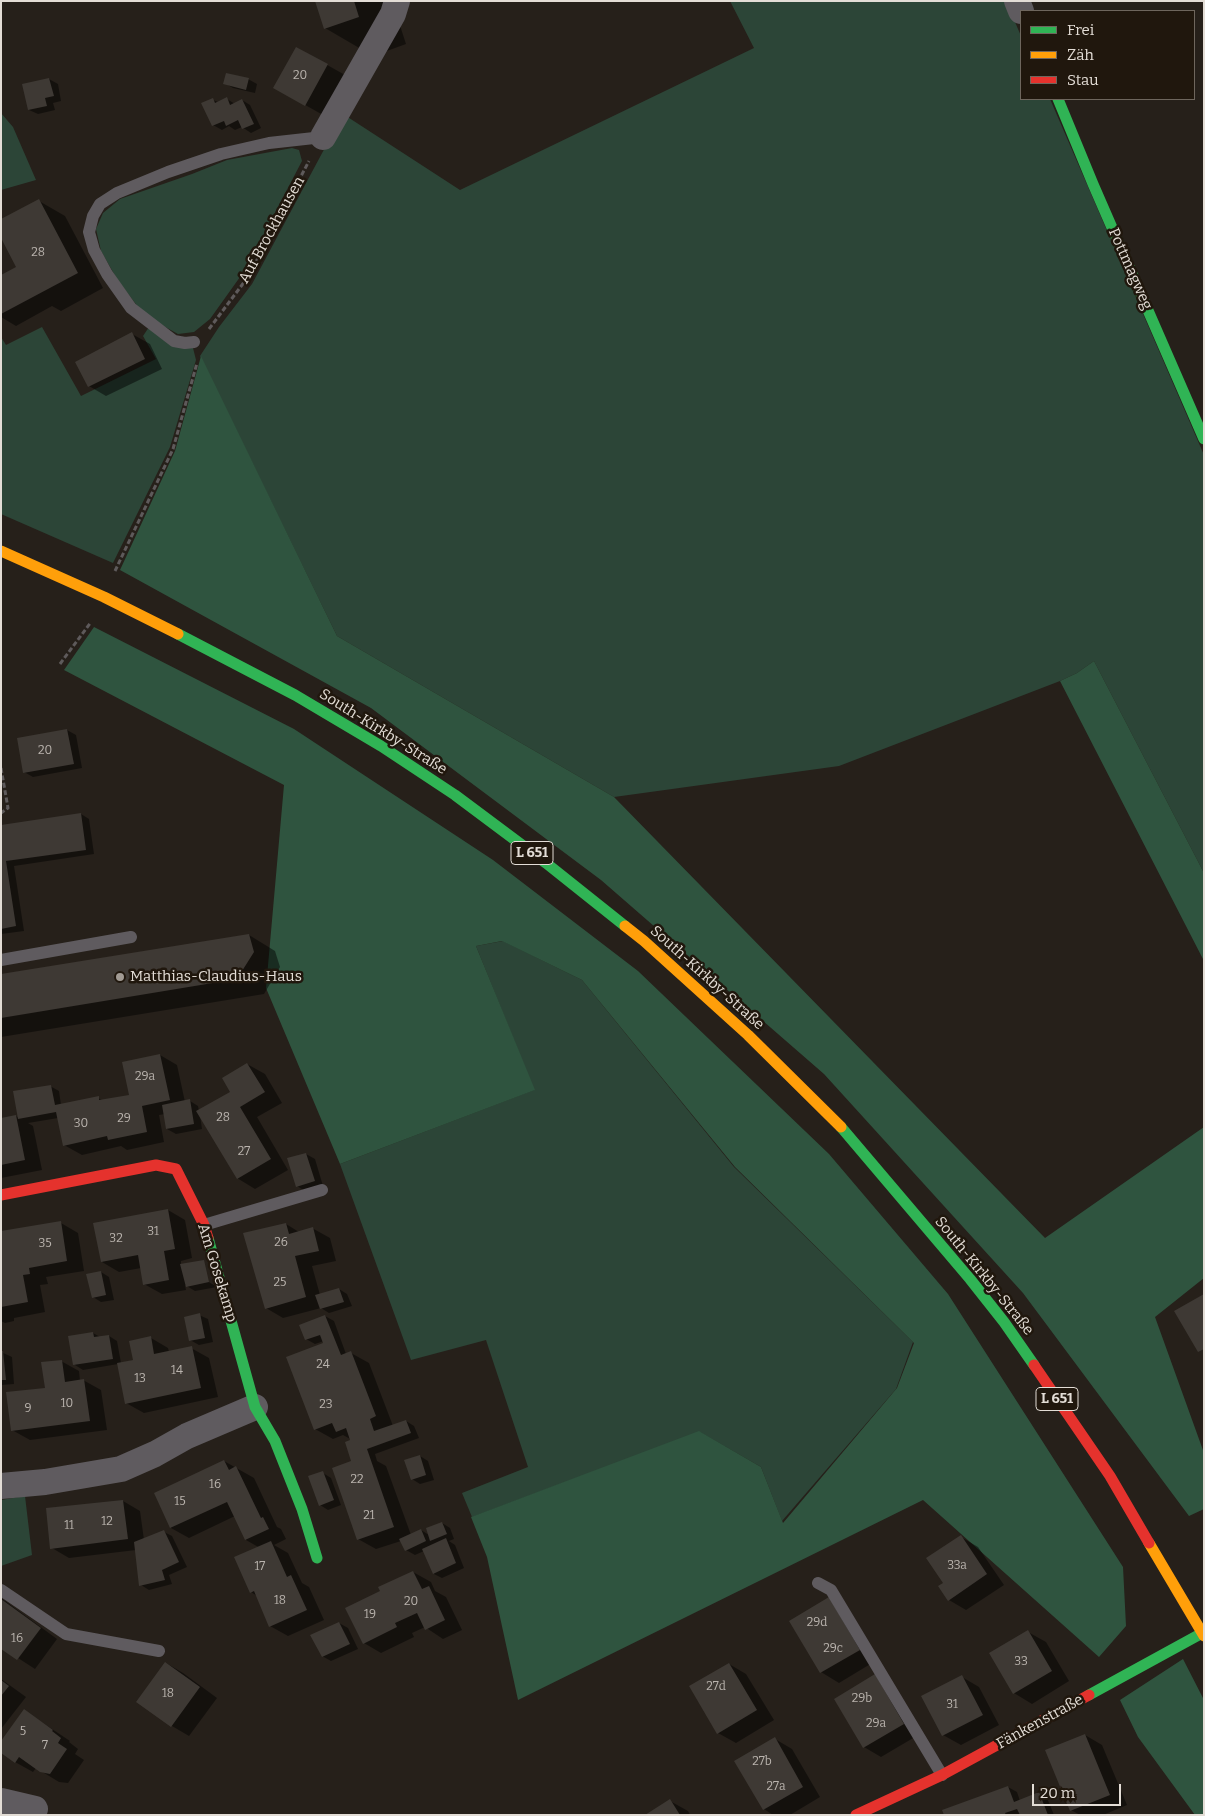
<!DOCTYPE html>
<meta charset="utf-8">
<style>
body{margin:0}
#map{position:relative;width:1205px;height:1816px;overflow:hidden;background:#26201a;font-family:Bitter,serif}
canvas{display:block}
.frame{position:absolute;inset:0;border:2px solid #e3ddd6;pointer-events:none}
.legend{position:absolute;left:1020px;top:10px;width:175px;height:90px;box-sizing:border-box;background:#20170d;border:1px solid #6e665d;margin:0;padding:6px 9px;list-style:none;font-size:15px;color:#e3ddd6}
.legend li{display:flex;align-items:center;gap:10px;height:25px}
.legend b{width:25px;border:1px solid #6e665d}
.scale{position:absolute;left:1032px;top:1784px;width:89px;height:22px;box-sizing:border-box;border:2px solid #e3ddd6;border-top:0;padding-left:6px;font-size:15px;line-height:18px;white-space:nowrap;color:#e3ddd6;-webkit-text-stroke:4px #20170d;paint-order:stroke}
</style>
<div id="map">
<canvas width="1205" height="1816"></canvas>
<div class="frame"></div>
<ul class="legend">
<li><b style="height:6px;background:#30b455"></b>Frei</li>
<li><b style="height:6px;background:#ff9f0a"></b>Zäh</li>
<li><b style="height:6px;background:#e5322d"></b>Stau</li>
</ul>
<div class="scale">20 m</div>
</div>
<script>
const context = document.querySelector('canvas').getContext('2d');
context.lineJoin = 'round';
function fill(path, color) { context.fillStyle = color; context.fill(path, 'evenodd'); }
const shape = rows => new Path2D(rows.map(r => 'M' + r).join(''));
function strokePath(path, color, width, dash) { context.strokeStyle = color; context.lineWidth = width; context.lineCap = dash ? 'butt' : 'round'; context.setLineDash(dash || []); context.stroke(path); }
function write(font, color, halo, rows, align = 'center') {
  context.font = font + ' Bitter,serif'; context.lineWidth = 5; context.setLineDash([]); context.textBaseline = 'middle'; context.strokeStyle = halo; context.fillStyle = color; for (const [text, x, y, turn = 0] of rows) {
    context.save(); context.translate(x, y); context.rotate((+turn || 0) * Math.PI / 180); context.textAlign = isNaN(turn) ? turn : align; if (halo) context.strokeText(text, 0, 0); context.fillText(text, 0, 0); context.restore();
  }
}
fill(shape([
 [730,1,1006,1,1021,36,1021,99,1050,99,1204,455,1204,873,1094,661,1077,673,1060,681,839,766,614,797,337,636,200,356,219,327,252,284,343,114,460,190,754,48],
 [1,113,13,127,36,180,1,190],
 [292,148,299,150,302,161,245,270,210,319,194,332,178,334,158,323,138,307,117,279,101,251,96,229,103,213,120,199,192,174,227,160],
 [42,327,81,396,156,359,143,336,149,327,192,344,196,360,170,447,113,563,1,514,1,337,6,345],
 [503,941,582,980,734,1167,913,1342,896,1389,782,1521,761,1467,700,1432,472,1517,462,1493,528,1467,486,1340,411,1360,340,1164,534,1090,476,946],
 [25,1496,32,1555,1,1566,1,1500]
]), '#2c4537');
fill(shape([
 [201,356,337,636,614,797,1045,1238,1204,1127,1204,1278,1155,1317,1204,1453,1204,1509,1189,1516,1023,1293,824,1074,601,880,371,708,120,570,175,451],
 [94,627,294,729,493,860,638,971,829,1154,948,1294,1123,1567,1126,1626,1099,1657,923,1500,518,1700,487,1557,471,1517,699,1431,761,1467,783,1523,897,1388,914,1343,735,1167,582,980,502,941,476,946,535,1090,340,1164,266,988,284,785,64,670],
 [1094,661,1204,873,1204,961,1060,681,1077,673],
 [1183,1659,1204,1700,1204,1815,1195,1815,1138,1737,1120,1700]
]), '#2f543f');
fill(shape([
 [316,1,392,1,406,44,373,56,325,28],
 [297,48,345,75,323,115,275,88],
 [49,79,58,84,61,101,53,103,55,110,38,114,29,110],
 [248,79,257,84,255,93,233,88,225,83],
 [227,99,235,104,242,100,250,105,261,128,251,133,242,127,235,130,229,126,222,130,213,125,213,100,218,102],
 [39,201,65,216,103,288,61,311,52,306,16,326,1,317,1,276,16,268],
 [132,334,150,344,162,369,106,396,89,386],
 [67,730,76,735,82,768,33,777,24,772],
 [81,814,89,819,94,854,14,866,24,931,1,934,1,826],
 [249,935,275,951,280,967,264,994,1,1037,1,975],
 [160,1055,177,1065,185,1102,190,1101,198,1106,199,1111,232,1092,247,1064,265,1074,282,1103,257,1117,288,1170,255,1189,237,1178,200,1115,202,1129,176,1134,167,1129,165,1114,159,1115,164,1142,127,1150,121,1146,82,1155,64,1145,58,1118,28,1123,33,1126,42,1170,1,1178,1,1119,16,1116,19,1118,50,1086,59,1091,61,1105,98,1098,104,1101,130,1096],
 [306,1154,315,1159,323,1186,305,1191,297,1186],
 [168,1210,185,1220,192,1258,181,1261,181,1265,217,1287,195,1291,185,1285,186,1290,162,1294,144,1284,141,1268,119,1272,102,1262],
 [61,1223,78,1233,84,1271,46,1277,48,1284,40,1285,45,1312,14,1318,14,1321,5,1323,1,1321,1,1233],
 [286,1224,299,1232,312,1228,330,1238,336,1261,312,1266,320,1295,339,1289,347,1294,352,1306,329,1313,321,1308,283,1318,266,1308],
 [101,1272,109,1277,114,1300,101,1302,93,1297],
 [199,1315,208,1319,213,1342,199,1345,190,1340],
 [325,1316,334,1321,346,1354,351,1353,369,1363,393,1426,406,1421,414,1426,419,1438,375,1454,377,1461,386,1466,411,1535,421,1530,429,1535,442,1523,450,1528,454,1539,449,1541,455,1545,464,1568,442,1578,434,1574,424,1551,415,1555,406,1550,401,1541,376,1549,358,1539,352,1440,343,1435,333,1439,315,1429,325,1344,324,1341,315,1344,306,1339],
 [93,1333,100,1337,109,1336,117,1341,121,1363,134,1360,151,1338,168,1348,169,1352,191,1348,209,1358,218,1397,144,1413,126,1403,118,1364,83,1370,75,1365],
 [1,1352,12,1357,14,1384,1,1385],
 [61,1361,79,1371,80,1381,83,1380,101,1390,107,1430,30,1440,12,1430,46,1389],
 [420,1456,428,1461,434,1480,420,1484,412,1479],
 [224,1461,254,1478,277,1527,281,1529,286,1539,274,1545,288,1553,302,1583,309,1587,324,1620,288,1636,270,1626,257,1596,251,1592,260,1548,246,1540,235,1516,189,1538,171,1528,155,1494],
 [323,1473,331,1478,341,1505,328,1510,320,1505],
 [123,1501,140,1511,144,1540,164,1532,172,1536,187,1567,169,1575,172,1584,149,1590,141,1585,136,1550,69,1558,52,1548],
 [961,1537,978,1547,1004,1585,966,1610,949,1600,945,1584],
 [413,1572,431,1582,435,1591,446,1597,462,1630,443,1639,425,1627,412,1633,414,1637,381,1653,364,1643,382,1592],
 [1,1598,57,1639,35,1669,1,1647],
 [829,1599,877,1660,839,1683,821,1672,791,1622],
 [339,1623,348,1628,358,1649,331,1661,322,1656],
 [1028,1632,1046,1642,1069,1681,1032,1704,1014,1693,991,1653],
 [166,1663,183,1673,217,1698,189,1736,172,1726,138,1701],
 [729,1664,746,1674,774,1720,736,1743,718,1733],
 [875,1676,920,1734,881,1757,864,1747],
 [962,1677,979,1687,999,1725,961,1745,943,1735],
 [1,1679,26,1697,1,1729],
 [25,1711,70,1741,69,1742,78,1749,75,1754,84,1760,68,1783,59,1782,36,1768,33,1772,15,1762],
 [1085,1735,1102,1745,1127,1805,1103,1815,1080,1815,1071,1810],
 [775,1739,792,1749,820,1797,790,1815,773,1815,764,1809],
 [1008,1787,1017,1792,1020,1801,1039,1794,1047,1798,1054,1815,946,1815],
 [670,1801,688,1811,690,1815,648,1815]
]), '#0007');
fill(shape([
 [315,1,354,1,359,17,324,29],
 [296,47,328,64,305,106,273,88],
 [226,73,249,78,246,90,223,84],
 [49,78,54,96,45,98,47,106,28,110,22,84],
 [227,97,230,105,242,99,254,124,242,129,238,120,226,126,224,121,212,126,201,103,213,98,215,103],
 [39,199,78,273,1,314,1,275,16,267,1,238,1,219],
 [132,332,145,359,88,387,75,362],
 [67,729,74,764,23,773,17,738],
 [81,813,86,850,6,861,16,926,1,929,1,825],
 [249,934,254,952,237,979,1,1018,1,974],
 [160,1054,170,1100,142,1106,147,1132,108,1140,107,1136,63,1146,56,1112,18,1119,13,1091,51,1085,55,1105,99,1096,99,1100,129,1095,122,1062],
 [247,1063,265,1092,240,1107,271,1159,237,1179,196,1111,230,1092,222,1078],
 [190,1099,194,1124,166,1129,162,1105],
 [16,1115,25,1160,1,1165,1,1118],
 [306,1153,315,1181,296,1187,287,1158],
 [168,1209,175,1249,164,1251,169,1280,143,1285,138,1255,101,1262,93,1223],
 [61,1221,67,1261,29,1268,30,1274,23,1275,28,1302,1,1307,1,1231],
 [286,1223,289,1234,313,1227,319,1251,295,1256,306,1297,265,1309,243,1233],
 [204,1260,209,1282,186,1287,180,1264],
 [101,1271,106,1295,92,1298,86,1274],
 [339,1288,344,1302,320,1309,315,1295],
 [1204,1294,1204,1349,1198,1352,1174,1311],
 [200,1313,205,1338,189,1341,184,1317],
 [325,1315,341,1355,351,1351,376,1416,370,1419,374,1431,406,1420,411,1433,367,1449,394,1527,357,1540,332,1468,351,1461,345,1442,350,1440,346,1428,336,1432,332,1423,314,1430,286,1357,323,1343,320,1335,305,1340,299,1325],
 [93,1332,94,1337,109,1335,113,1359,73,1365,68,1336],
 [151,1336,154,1354,192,1346,201,1388,125,1404,117,1363,133,1360,129,1341],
 [1,1351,3,1351,6,1380,1,1380],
 [62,1360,65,1382,84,1379,90,1421,11,1431,6,1392,45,1388,41,1362],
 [420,1455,426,1475,411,1480,404,1460],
 [224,1460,229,1470,236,1466,261,1518,263,1517,269,1529,245,1540,227,1502,170,1528,154,1493],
 [323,1471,334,1500,319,1506,308,1476],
 [123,1500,128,1539,50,1549,46,1508],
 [442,1522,447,1534,430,1541,426,1528],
 [421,1529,426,1541,405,1551,399,1539],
 [164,1530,179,1562,162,1570,165,1580,139,1586,134,1542],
 [961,1535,987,1574,948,1601,938,1586,943,1583,926,1558],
 [446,1538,456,1563,433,1574,422,1549],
 [271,1541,287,1577,291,1575,307,1610,269,1627,254,1591,250,1593,234,1557],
 [413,1571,422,1589,429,1586,445,1620,425,1630,417,1613,395,1623,397,1627,363,1644,345,1608,380,1591,378,1587],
 [829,1597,860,1650,820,1673,789,1621],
 [1,1599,41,1628,17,1660,1,1649],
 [339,1622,350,1644,322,1657,310,1635],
 [1028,1630,1052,1671,1013,1694,989,1653],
 [165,1662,200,1687,171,1727,136,1702],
 [729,1663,757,1710,717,1734,689,1686],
 [875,1674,904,1724,863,1748,834,1699],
 [962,1675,983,1715,942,1736,921,1696],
 [1,1680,9,1686,1,1696],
 [24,1709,53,1730,52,1731,61,1738,58,1743,67,1749,50,1774,40,1772,19,1757,15,1763,1,1753,1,1741],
 [1085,1734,1110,1795,1070,1811,1045,1750],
 [775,1737,803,1787,763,1810,734,1761],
 [1008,1786,1014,1802,1039,1792,1048,1815,1020,1815,1017,1809,1005,1813,1006,1815,944,1815,942,1810],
 [670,1799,680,1815,645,1815]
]), '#3e3934');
strokePath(shape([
 [209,329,248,277,309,161],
 [115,571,173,449,197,363],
 [60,664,91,622],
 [1,768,8,808,1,813]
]), '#5e5a5b', 3, [5, 2.5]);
strokePath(shape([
 [194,342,185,343,174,341,131,308,107,274,94,250,89,232,93,216,100,204,117,193,168,172,221,154,269,143,323,137],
 [1,960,131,937],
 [204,1225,322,1190],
 [818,1583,831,1590,942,1775],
 [1,1590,66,1634,159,1651]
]), '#5f5b5f', 12);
strokePath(shape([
 [1017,1,1021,11],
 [323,137,393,14,397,1],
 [1,1486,45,1482,121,1469,155,1454,187,1436,255,1407],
 [1,1801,35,1809]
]), '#5f5b5f', 26);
strokePath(shape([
 [1058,99,1093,184,1204,439],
 [178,634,295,695,381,746,455,795,546,863,625,926],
 [841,1127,970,1279,1004,1322,1034,1365],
 [208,1238,255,1407,275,1441,302,1509,317,1558],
 [1089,1695,1204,1632]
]), '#30b455', 11);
strokePath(shape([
 [1,551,104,597,178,634],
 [625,926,644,941,748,1035,841,1127],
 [1149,1543,1204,1636]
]), '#ff9f0a', 11);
strokePath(shape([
 [1,1195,156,1165,176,1169,204,1225,208,1238],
 [1034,1365,1110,1476,1149,1543],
 [856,1815,942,1775,1089,1695]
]), '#e5322d', 11);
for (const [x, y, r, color] of [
 [120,977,5,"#a19b94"]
]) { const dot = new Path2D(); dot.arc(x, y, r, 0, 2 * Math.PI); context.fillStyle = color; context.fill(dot); strokePath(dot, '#20170d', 2); }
write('12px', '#bab4ae', null, [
 ["20",300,76],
 ["28",38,253],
 ["20",45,751],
 ["29a",145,1077],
 ["28",223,1118],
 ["29",124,1119],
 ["30",81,1124],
 ["27",244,1152],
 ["31",153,1232],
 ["32",116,1239],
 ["26",281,1243],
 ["35",45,1244],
 ["25",280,1283],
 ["24",323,1365],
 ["14",177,1371],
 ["13",140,1379],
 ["10",67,1404],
 ["23",326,1405],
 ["9",28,1409],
 ["22",357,1480],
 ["16",215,1485],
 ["15",180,1502],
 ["21",369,1516],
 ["12",107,1522],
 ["11",69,1526],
 ["33a",957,1566],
 ["17",260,1567],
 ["18",280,1601],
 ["20",411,1602],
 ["19",370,1615],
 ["29d",817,1623],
 ["16",17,1639],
 ["29c",833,1649],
 ["33",1021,1662],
 ["27d",716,1687],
 ["18",168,1694],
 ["29b",862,1699],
 ["31",952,1705],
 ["29a",876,1724],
 ["5",23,1732],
 ["7",45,1746],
 ["27b",762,1762],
 ["27a",776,1787]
]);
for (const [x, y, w] of [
 [532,853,42],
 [1057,1399,42]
]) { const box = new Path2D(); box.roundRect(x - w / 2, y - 11.5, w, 23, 4); context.fillStyle = '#20170d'; context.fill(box); strokePath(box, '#e3ddd6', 1); }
write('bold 14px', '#e3ddd6', null, [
 ["L 651",532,853],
 ["L 651",1057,1399]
]);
write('15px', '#e3ddd6', '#20170d', [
 ["Auf Brockhausen",272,230,-61],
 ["Pottmagweg",1130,269,66],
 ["South-Kirkby-Straße",383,732,32],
 ["South-Kirkby-Straße",707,978,42],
 ["Am Gosekamp",217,1273,73],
 ["South-Kirkby-Straße",984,1276,51],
 ["Fänkenstraße",1040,1722,-29]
]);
write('15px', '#e3ddd6', '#20170d', [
 ["Matthias-Claudius-Haus",130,977]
], 'left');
</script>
